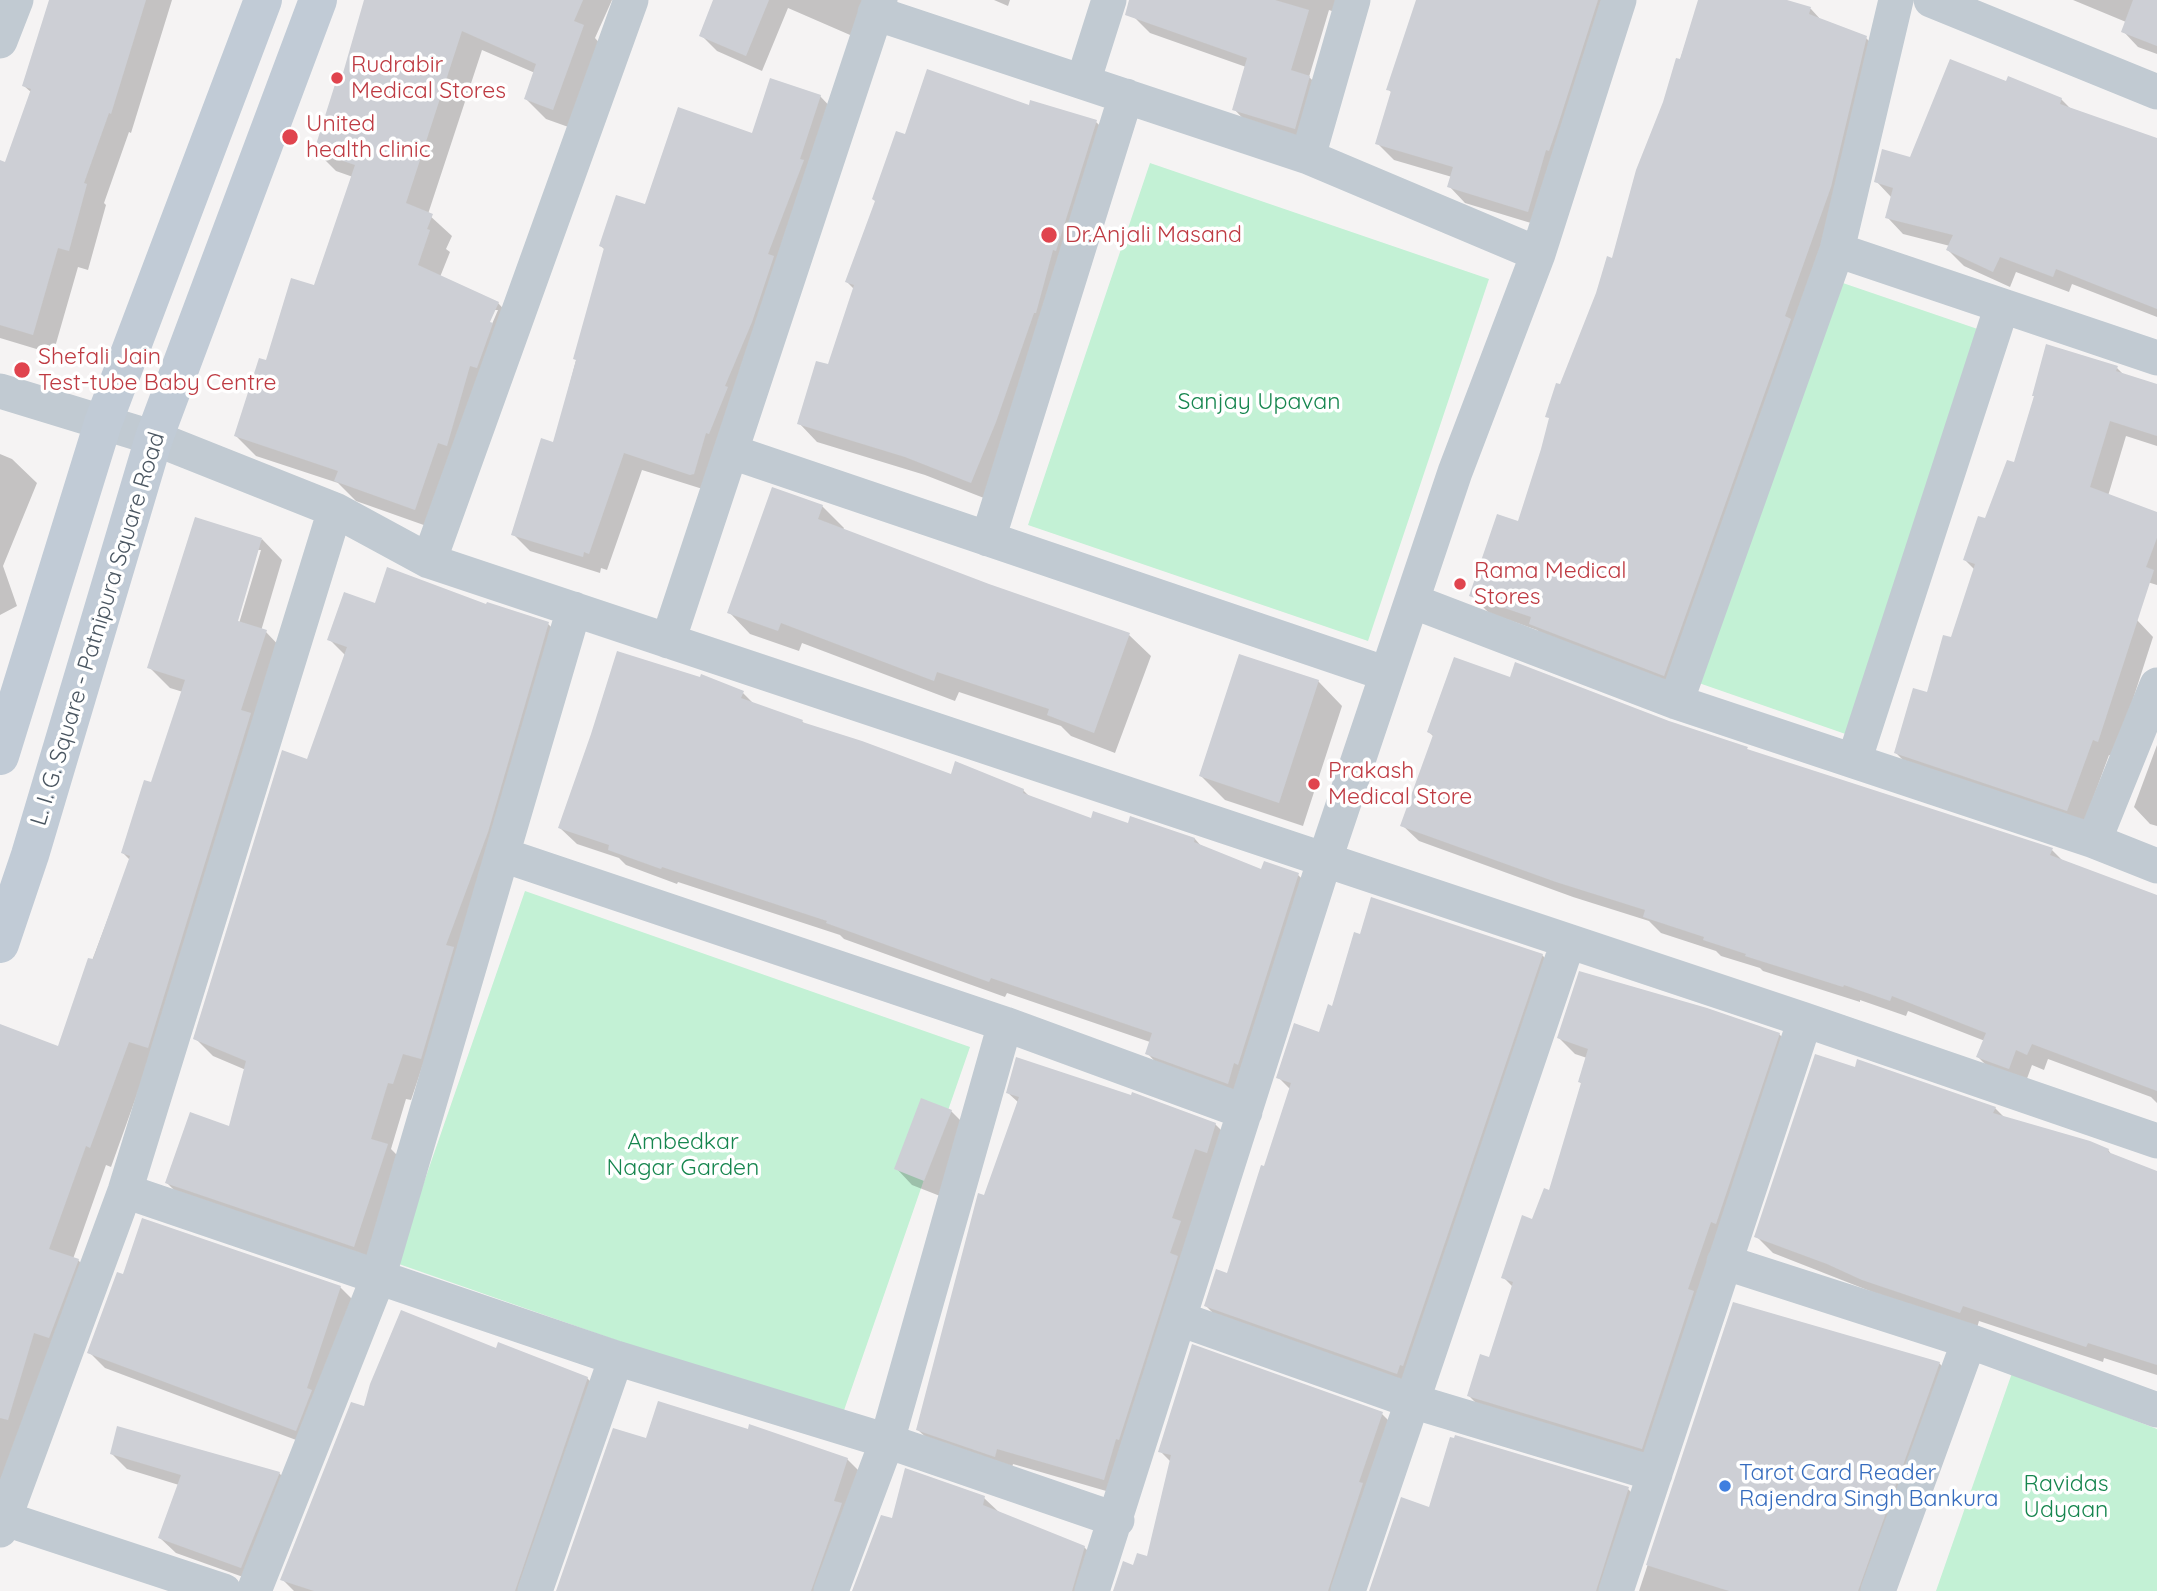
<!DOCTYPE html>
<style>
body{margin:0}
canvas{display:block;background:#f5f3f3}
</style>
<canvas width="2157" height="1591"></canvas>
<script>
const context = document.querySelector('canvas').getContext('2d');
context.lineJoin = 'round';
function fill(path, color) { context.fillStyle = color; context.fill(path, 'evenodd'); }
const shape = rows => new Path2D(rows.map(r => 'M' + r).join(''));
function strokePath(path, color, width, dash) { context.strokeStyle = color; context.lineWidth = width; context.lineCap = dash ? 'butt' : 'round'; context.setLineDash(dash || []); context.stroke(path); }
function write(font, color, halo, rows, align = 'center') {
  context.font = font + ' Quicksand,sans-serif'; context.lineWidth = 7; context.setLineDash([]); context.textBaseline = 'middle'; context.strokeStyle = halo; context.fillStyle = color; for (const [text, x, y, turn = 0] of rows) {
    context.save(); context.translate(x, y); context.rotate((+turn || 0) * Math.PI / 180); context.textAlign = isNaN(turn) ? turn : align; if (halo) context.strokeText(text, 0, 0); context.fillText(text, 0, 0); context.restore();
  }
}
fill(shape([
 [1150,163,1489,279,1368,641,1028,525],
 [1837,281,2004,338,1857,738,1696,682],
 [525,891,970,1047,841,1419,396,1263],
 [2012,1373,2157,1429,2157,1591,1936,1591]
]), '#c3f1d5');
fill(shape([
 [51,0,172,0,131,133,129,132,104,203,106,205,88,270,78,267,53,354,0,338,0,180,32,93,24,86],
 [366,0,612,0,595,38,603,47,574,129,546,119,526,99,535,73,482,50,428,214,452,236,446,249,450,252,440,277,498,303,518,324,435,529,356,501,338,483,256,456,236,436,267,363,315,287,353,177,336,171,316,151,343,82],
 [494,310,498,310,489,331,485,330],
 [715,0,873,0,857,38,788,8,762,71,717,51,701,35],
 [994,0,1010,0,1008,6],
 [1140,0,1340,0,1337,13,1329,10,1309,77,1326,93,1311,144,1250,126,1234,109,1246,67,1150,33,1134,17],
 [1418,0,1624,0,1544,227,1465,203,1449,186,1452,177,1394,160,1377,143,1392,93,1388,89],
 [1700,0,1781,0,1811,9,1822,21,1866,38,1884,56,1682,693,1549,642,1537,630,1489,613,1471,595,1519,524,1561,386,1613,260],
 [2073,0,2157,0,2157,54,2138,47,2123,31,2126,22],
 [2007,84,2061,99,2072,110,2157,140,2157,317,2072,284,2069,292,2016,272,2010,287,1964,266,1948,250,1950,246,1903,234,1887,217,1892,198,1876,181,1912,159],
 [820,96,837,114,709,491,642,470,607,570,601,568,600,573,530,551,513,534,554,444,605,250,601,246,646,207,753,135],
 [1030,108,1096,122,1115,140,989,500,925,475,817,442,799,423,829,366,854,289,847,282,906,136],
 [2117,368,2125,376,2157,386,2157,446,2126,436,2108,496,2157,514,2157,585,2099,567,2137,620,2153,637,2127,718,2127,761,2109,755,2083,826,1912,769,1896,753,1928,695,1952,639,1975,570,1965,560,2016,465],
 [0,454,12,459,37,483,3,566,17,606,0,615],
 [822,506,844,528,843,530,989,586,1129,635,1151,656,1115,753,1071,736,1061,726,959,692,955,701,802,643,799,651,750,634,729,612],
 [262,539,282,560,261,631,266,632,286,653,149,1061,111,1167,106,1165,73,1259,78,1260,98,1281,0,1493,0,1045,59,1048,130,860,123,853,152,784,183,692,170,688,149,667],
 [257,550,261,550,237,630,233,629],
 [376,605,487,606,548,624,566,641,411,1100,406,1099,391,1149,405,1163,371,1264,185,1201,167,1183,230,1128,246,1070,213,1056,195,1038,308,761,346,656,329,639],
 [1511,680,1668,722,1750,751,2052,850,2064,862,2157,897,2157,1103,2151,1097,2048,1059,2044,1070,2032,1065,2025,1084,1994,1073,1978,1057,1985,1041,1908,1011,1906,1016,1860,1000,1860,1002,1763,971,1760,968,1721,956,1716,951,1661,933,1649,921,1573,897,1419,841,1402,825,1434,737,1429,732],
 [1318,681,1342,706,1303,826,1225,800,1201,776],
 [743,693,755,705,802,721,806,726,952,776,1023,790,1030,797,1092,820,1195,839,1202,847,1262,871,1298,875,1315,891,1244,1099,1163,1070,1147,1053,1150,1042,1007,993,1005,997,844,939,840,935,678,882,677,884,626,865,619,858,577,844,560,828],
 [2157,745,2157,826,2150,824,2134,807],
 [1542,955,1558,971,1413,1389,1222,1322,1206,1306,1228,1275,1291,1090,1278,1077,1321,1034,1333,1008],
 [1779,1034,1795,1050,1658,1464,1485,1412,1469,1396,1490,1359,1513,1287,1503,1277,1550,1192,1582,1085,1580,1082,1587,1058,1575,1054,1559,1038],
 [1008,1093,1215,1124,1232,1141,1120,1495,1013,1464,1011,1472,934,1445,917,1429,985,1198,1019,1103],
 [1995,1108,2005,1118,2108,1150,2113,1156,2157,1172,2157,1375,2104,1358,2103,1362,1979,1321,1977,1328,1880,1295,1773,1253,1756,1236],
 [951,1111,967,1127,940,1196,912,1185,896,1168],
 [340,1287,356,1303,312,1446,105,1368,89,1352],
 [1734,1304,1939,1363,1957,1381,1880,1591,1639,1591],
 [1193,1347,1382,1414,1400,1432,1351,1591,1115,1591,1134,1567,1149,1558,1171,1462,1160,1451],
 [497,1350,587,1378,605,1396,537,1591,294,1591,282,1579,366,1408],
 [647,1440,847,1459,865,1477,834,1591,558,1591],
 [112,1454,279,1473,294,1488,257,1582,176,1553,160,1538,179,1485,127,1469],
 [1628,1489,1646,1507,1618,1591,1371,1591,1430,1509],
 [984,1498,1001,1514,1084,1547,1102,1565,1094,1591,854,1591,893,1521]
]), '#0003');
fill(shape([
 [49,0,146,0,111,114,109,113,84,183,87,184,69,251,58,248,33,335,0,325,0,160,5,162,31,89,22,86],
 [364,0,583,0,574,21,584,25,553,110,524,99,536,64,462,31,406,203,433,214,427,229,430,230,418,265,499,302,490,322,493,323,477,368,470,366,447,446,438,443,415,510,334,481,338,471,234,436,259,358,266,360,291,278,314,285,355,165,314,151,337,78,341,80],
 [713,0,769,0,746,56,699,36],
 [1129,0,1275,0,1309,10,1291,70,1310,76,1295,129,1232,110,1247,58,1125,15],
 [1416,0,1598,0,1557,128,1549,151,1546,150,1528,212,1447,187,1453,167,1375,144,1391,91,1386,90],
 [1698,0,1787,0,1811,7,1809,14,1867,36,1831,187,1785,316,1791,319,1664,676,1529,624,1531,617,1469,596,1497,514,1518,521,1541,449,1549,418,1545,417,1556,383,1560,384,1596,293,1607,256,1612,258,1636,170,1663,102,1676,58,1680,59],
 [2133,0,2157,0,2157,46,2121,32],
 [1950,59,2006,81,2008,76,2062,98,2060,104,2157,138,2157,309,2056,269,2053,277,2000,257,1993,272,1946,250,1953,235,1885,218,1893,188,1874,182,1882,149,1910,157],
 [927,69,1029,105,1030,100,1097,120,1056,251,1053,250,1036,313,1034,313,996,422,971,483,905,457,797,424,816,361,828,364,854,285,845,282,875,201,872,199,896,131,905,134],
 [770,78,821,95,800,159,804,160,768,254,774,256,752,322,725,386,728,387,709,434,706,433,694,474,690,475,624,453,589,554,584,552,583,557,511,535,541,438,553,442,576,360,573,359,604,248,599,246,616,195,645,204,678,107,752,133],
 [2046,344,2118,366,2116,371,2157,384,2157,436,2110,421,2090,487,2157,512,2157,538,2146,567,2154,570,2098,742,2093,740,2067,811,1894,753,1913,688,1927,692,1943,635,1951,637,1975,564,1963,560,1978,516,1985,518,2007,460,2014,462,2034,396,2032,396],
 [772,487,823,505,818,519,989,584,1130,633,1094,733,1047,715,1049,709,937,672,934,681,781,623,778,631,727,613],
 [195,517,262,538,238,621,267,630,241,710,251,713,148,1048,129,1042,90,1148,86,1146,49,1249,79,1259,49,1338,34,1333,8,1420,0,1418,0,1024,58,1046,88,958,93,959,130,856,121,853,144,780,151,782,185,680,147,668],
 [387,567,486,604,487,602,549,622,488,832,446,945,454,947,421,1059,403,1054,393,1084,388,1083,371,1139,388,1144,354,1247,165,1183,190,1112,229,1126,246,1061,193,1039,282,750,307,759,347,647,327,640,344,592,375,603],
 [617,651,700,677,701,674,744,691,741,698,803,720,802,722,862,741,951,774,955,761,1024,789,1023,793,1091,818,1093,811,1128,823,1130,816,1195,838,1194,842,1261,869,1264,861,1299,873,1238,1065,1234,1063,1228,1084,1145,1054,1152,1033,991,978,989,982,826,923,827,921,662,867,661,869,608,850,609,845,558,828,591,734],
 [1239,654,1319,680,1279,803,1199,776],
 [1454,657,1510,677,1515,662,1669,721,1748,747,1747,749,2053,848,2050,855,2157,895,2157,1091,2032,1044,2027,1055,2016,1050,2009,1069,1976,1057,1986,1033,1892,996,1890,1001,1844,985,1843,987,1745,956,1746,954,1703,940,1704,937,1643,917,1645,910,1556,882,1400,826,1433,735,1427,732],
 [1371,897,1543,954,1403,1366,1400,1365,1397,1374,1204,1306,1216,1269,1227,1273,1261,1165,1264,1166,1291,1083,1276,1078,1294,1023,1319,1032,1328,1004,1332,1006,1354,932,1360,934],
 [1579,971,1707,1008,1780,1033,1716,1224,1711,1222,1688,1289,1694,1291,1642,1449,1467,1396,1480,1354,1489,1357,1513,1282,1501,1278,1522,1215,1532,1219,1544,1188,1549,1190,1581,1083,1578,1082,1588,1049,1557,1038],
 [1815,1054,1855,1067,1857,1059,1996,1107,1993,1113,2090,1141,2109,1149,2108,1152,2157,1171,2157,1365,2088,1343,2086,1347,1963,1306,1960,1313,1862,1280,1827,1264,1754,1237],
 [1016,1057,1131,1095,1132,1092,1216,1123,1207,1153,1195,1149,1172,1218,1181,1221,1170,1253,1178,1256,1119,1440,1116,1439,1104,1480,997,1449,995,1457,916,1430,978,1193,984,1195,1019,1097,1006,1093],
 [921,1098,952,1110,924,1181,894,1169],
 [142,1218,341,1286,307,1388,312,1390,296,1431,87,1353,117,1272,123,1274],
 [1733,1302,1940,1362,1858,1591,1729,1591,1646,1565],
 [401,1310,496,1348,498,1342,588,1377,515,1591,314,1591,280,1580,351,1402,364,1406,370,1384],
 [1192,1344,1383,1412,1359,1482,1363,1483,1328,1591,1113,1591,1123,1561,1133,1565,1137,1553,1147,1556,1171,1455,1158,1452],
 [658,1401,748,1429,749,1424,848,1458,834,1501,842,1503,811,1591,556,1591,613,1428,646,1438],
 [117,1426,280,1472,241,1568,158,1538,181,1475,110,1454],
 [1455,1435,1629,1487,1596,1591,1369,1591,1401,1497,1429,1507,1450,1437,1454,1438],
 [905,1468,985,1496,983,1505,1085,1546,1072,1591,852,1591,881,1515,892,1518]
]), '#cdcfd5');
strokePath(shape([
 [1931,0,2157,92],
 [875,13,1308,157,1538,254],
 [0,41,16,0],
 [1083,82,1109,0],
 [1308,157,1353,0],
 [1837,250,2157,358],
 [0,391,154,438,335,510,429,561,1805,1020,2157,1141],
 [732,452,1387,674],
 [988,539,1126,96],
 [429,561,631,0],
 [1412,601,1676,702,2094,841,2157,866],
 [668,641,880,0],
 [1676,702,1837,250,1896,0],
 [1854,761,2002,306],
 [2094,841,2157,685],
 [503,855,1005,1024,1245,1112],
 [125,1191,616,1358,887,1441,1117,1520],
 [1724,1262,1969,1341,2157,1410],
 [1180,1319,1412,1401,1655,1474],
 [0,1517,224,1591],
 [0,1530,125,1191,335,510],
 [254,1591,378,1278,574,609],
 [535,1591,616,1358],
 [831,1591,887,1441,1005,1024],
 [1092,1591,1325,859,1455,472,1538,254,1619,0],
 [1348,1591,1568,942],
 [1616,1591,1805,1020],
 [1878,1591,1969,1341]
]), '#c1cad2', 35);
strokePath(shape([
 [0,756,103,423,263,0],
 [0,944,30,855,154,438,318,0]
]), '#c1cbd6', 38);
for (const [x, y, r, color] of [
 [337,78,7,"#e0444e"],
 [290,137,9,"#e0444e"],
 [1049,235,9,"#e0444e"],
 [22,370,9,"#e0444e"],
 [1460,584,7,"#e0444e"],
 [1314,784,7,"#e0444e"],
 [1725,1486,7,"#3f7fe0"]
]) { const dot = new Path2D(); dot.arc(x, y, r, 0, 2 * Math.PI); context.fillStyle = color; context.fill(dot); strokePath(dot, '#fff', 2.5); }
write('23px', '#be3a42', '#fff', [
 ["Rudrabir",351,65],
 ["Medical Stores",351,91],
 ["United",306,124],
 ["health clinic",306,150],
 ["Dr.Anjali Masand",1065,235],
 ["Shefali Jain",38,357],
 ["Test-tube Baby Centre",38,383],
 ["Rama Medical",1474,571],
 ["Stores",1474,597],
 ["Prakash",1328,771],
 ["Medical Store",1328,797]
], 'left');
write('23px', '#17864f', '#fff', [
 ["Sanjay Upavan",1259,402],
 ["Ambedkar",683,1142],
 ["Nagar Garden",683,1168],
 ["Ravidas",2066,1484],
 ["Udyaan",2066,1510]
]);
write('23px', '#4a5661', '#fff', [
 ["L. I. G. Square - Patnipura Square Road",98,629,-73]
]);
write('23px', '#366cbe', '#fff', [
 ["Tarot Card Reader",1739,1473],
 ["Rajendra Singh Bankura",1739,1499]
], 'left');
</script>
